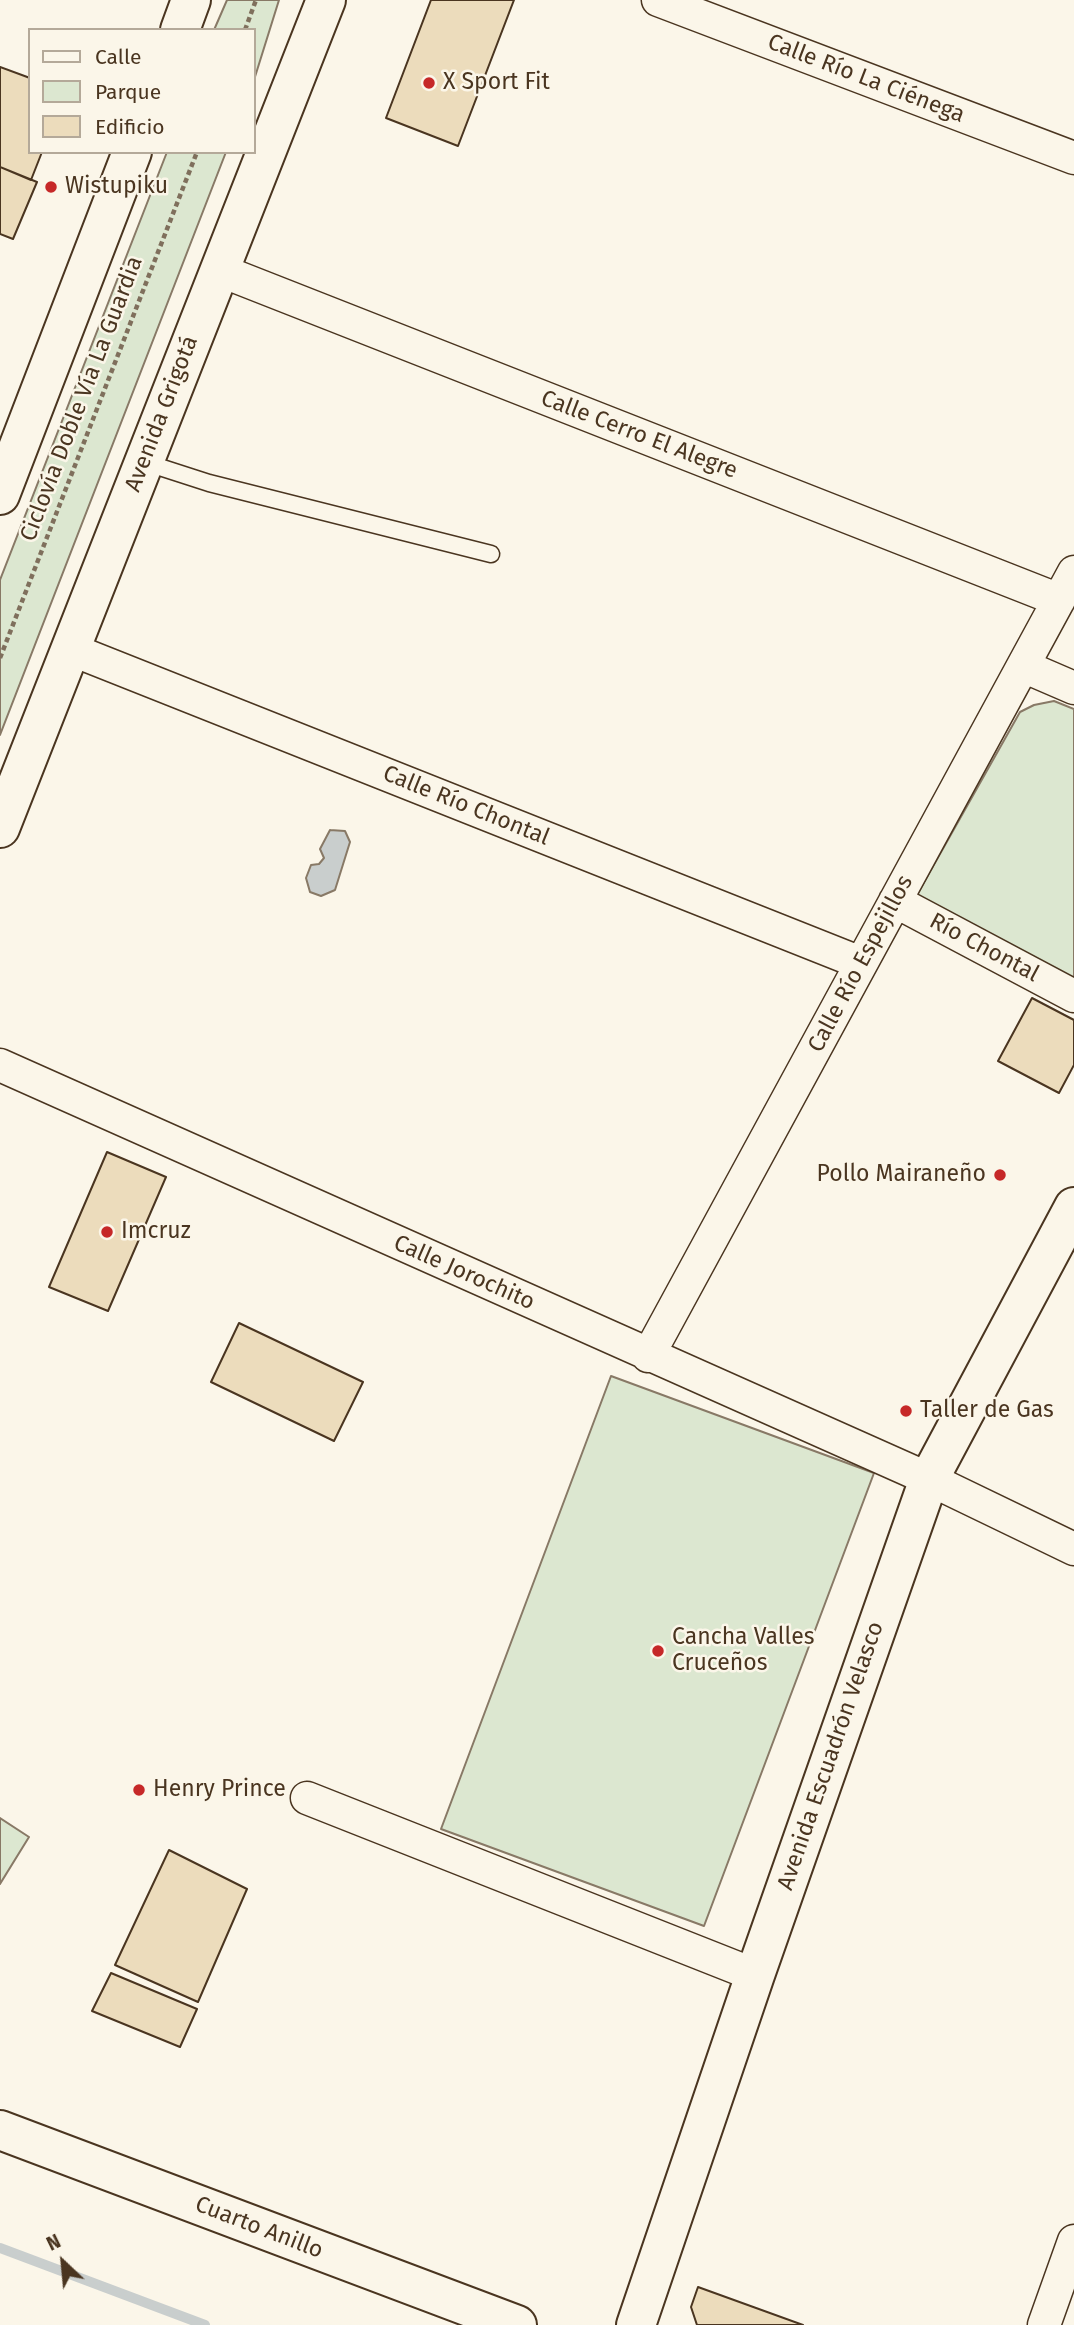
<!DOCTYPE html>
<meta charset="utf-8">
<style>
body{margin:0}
#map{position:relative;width:1074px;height:2325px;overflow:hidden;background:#fbf6e9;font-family:"Fira Sans",sans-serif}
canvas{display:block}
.legend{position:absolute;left:28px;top:28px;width:228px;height:126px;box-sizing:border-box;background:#fbf6e9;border:2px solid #b4a999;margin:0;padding:9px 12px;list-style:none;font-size:21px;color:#4a3520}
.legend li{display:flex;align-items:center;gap:14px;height:35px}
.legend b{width:35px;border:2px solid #b4a999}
.north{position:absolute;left:28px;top:2227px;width:70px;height:70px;-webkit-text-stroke:5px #fbf6e9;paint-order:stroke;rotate:334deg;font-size:19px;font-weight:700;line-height:28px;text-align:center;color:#4a3520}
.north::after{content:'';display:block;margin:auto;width:24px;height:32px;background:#4a3520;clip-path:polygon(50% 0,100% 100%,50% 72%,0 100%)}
</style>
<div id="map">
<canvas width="1074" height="2325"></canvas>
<ul class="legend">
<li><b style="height:9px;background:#fbf6e9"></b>Calle</li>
<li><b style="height:19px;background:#dce7d0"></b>Parque</li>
<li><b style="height:19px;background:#ecdcbc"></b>Edificio</li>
</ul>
<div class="north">N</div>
</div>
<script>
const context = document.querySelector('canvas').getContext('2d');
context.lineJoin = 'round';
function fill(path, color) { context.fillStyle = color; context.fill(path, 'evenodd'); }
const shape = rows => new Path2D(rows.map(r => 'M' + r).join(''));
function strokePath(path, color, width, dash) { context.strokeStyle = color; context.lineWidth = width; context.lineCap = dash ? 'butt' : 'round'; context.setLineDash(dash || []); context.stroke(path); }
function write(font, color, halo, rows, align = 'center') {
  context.font = font + ' "Fira Sans",sans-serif'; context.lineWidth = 5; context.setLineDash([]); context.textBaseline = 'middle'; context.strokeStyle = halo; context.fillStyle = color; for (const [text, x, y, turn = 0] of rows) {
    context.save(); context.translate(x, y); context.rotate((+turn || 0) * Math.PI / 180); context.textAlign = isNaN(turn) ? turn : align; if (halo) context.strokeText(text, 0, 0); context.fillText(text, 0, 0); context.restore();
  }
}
const green = shape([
 [227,0,279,0,254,80,254,30,214,30,227,0],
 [167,152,226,152,0,735,0,580,167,152],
 [1054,701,1074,709,1074,981,914,900,1020,712,1034,705,1054,701],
 [611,1376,874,1473,704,1926,441,1829,611,1376],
 [0,1818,29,1837,0,1884,0,1818]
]);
fill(green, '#dce7d0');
strokePath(green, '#887966', 2);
const water = shape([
 [330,830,345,831,350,842,335,890,321,896,310,892,306,878,311,865,319,864,324,858,320,849,330,830]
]);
fill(water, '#c9cecd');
strokePath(water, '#887966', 2);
strokePath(shape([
 [0,2248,205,2325]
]), '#c9cecd', 10);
const building = shape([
 [431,0,514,0,458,146,386,118,431,0],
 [0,67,30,78,30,152,42,152,31,180,0,167,0,67],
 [0,167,37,182,13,239,0,234,0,167],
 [1032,998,1074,1020,1074,1065,1059,1093,998,1061,1032,998],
 [107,1152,166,1177,108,1311,49,1287,107,1152],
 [239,1323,363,1382,334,1441,211,1382,239,1323],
 [169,1850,247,1889,198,2002,115,1965,169,1850],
 [111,1973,197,2009,180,2047,92,2011,111,1973],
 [698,2287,803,2325,697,2325,691,2307,698,2287]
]);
fill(building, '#ecdcbc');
strokePath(building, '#4a3520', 2);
const lane = shape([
 [144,462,209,483,491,554]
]);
const street = shape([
 [658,0,1074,158],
 [219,270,1059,600],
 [70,649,861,963],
 [1023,666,1074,688],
 [895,901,1074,996],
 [0,1065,929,1479,1074,1549],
 [648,1356,1074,572],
 [307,1798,755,1975],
 [1044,2325,1074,2241]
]);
const secondary = shape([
 [636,2325,755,1975,929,1479,1074,1207]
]);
const primary = shape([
 [180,30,191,0],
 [0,495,132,152],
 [0,828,326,0]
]);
const highway = shape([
 [0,2130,517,2325]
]);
strokePath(lane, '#4a3520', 19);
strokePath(street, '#4a3520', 35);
strokePath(secondary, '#4a3520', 42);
strokePath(primary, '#4a3520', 42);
strokePath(highway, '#4a3520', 42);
strokePath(shape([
 [245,30,256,0],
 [0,658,197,152]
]), '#7f6f5c', 4.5, [5, 3.5]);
strokePath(lane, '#fbf6e9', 16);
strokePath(street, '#fbf6e9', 32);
strokePath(secondary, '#fbf6e9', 38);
strokePath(primary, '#fbf6e9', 38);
strokePath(highway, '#fbf6e9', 38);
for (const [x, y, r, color] of [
 [429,83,7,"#c62828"],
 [51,187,7,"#c62828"],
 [1000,1175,7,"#c62828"],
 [107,1232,7,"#c62828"],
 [906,1411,7,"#c62828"],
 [658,1651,7,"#c62828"],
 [139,1790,7,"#c62828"]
]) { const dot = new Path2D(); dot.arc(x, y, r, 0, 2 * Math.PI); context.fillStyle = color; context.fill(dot); strokePath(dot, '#fbf6e9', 2.5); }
write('23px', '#4a3520', '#fbf6e9', [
 ["Calle Río La Ciénega",866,79,21],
 ["Ciclovía Doble Vía La Guardia",82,399,-69],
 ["Avenida Grigotá",162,414,-69],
 ["Calle Cerro El Alegre",639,435,21],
 ["Calle Río Chontal",466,806,22],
 ["Río Chontal",984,948,28],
 ["Calle Río Espejillos",861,964,-62],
 ["Calle Jorochito",464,1273,24],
 ["Avenida Escuadrón Velasco",831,1756,-71],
 ["Cuarto Anillo",259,2228,21]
]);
write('23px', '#4a3520', '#fbf6e9', [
 ["X Sport Fit",443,83],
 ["Wistupiku",65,187],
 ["Pollo Mairaneño",986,1175,"right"],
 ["Imcruz",121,1232],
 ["Taller de Gas",920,1411],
 ["Cancha Valles",672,1638],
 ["Cruceños",672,1664],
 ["Henry Prince",153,1790]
], 'left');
</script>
